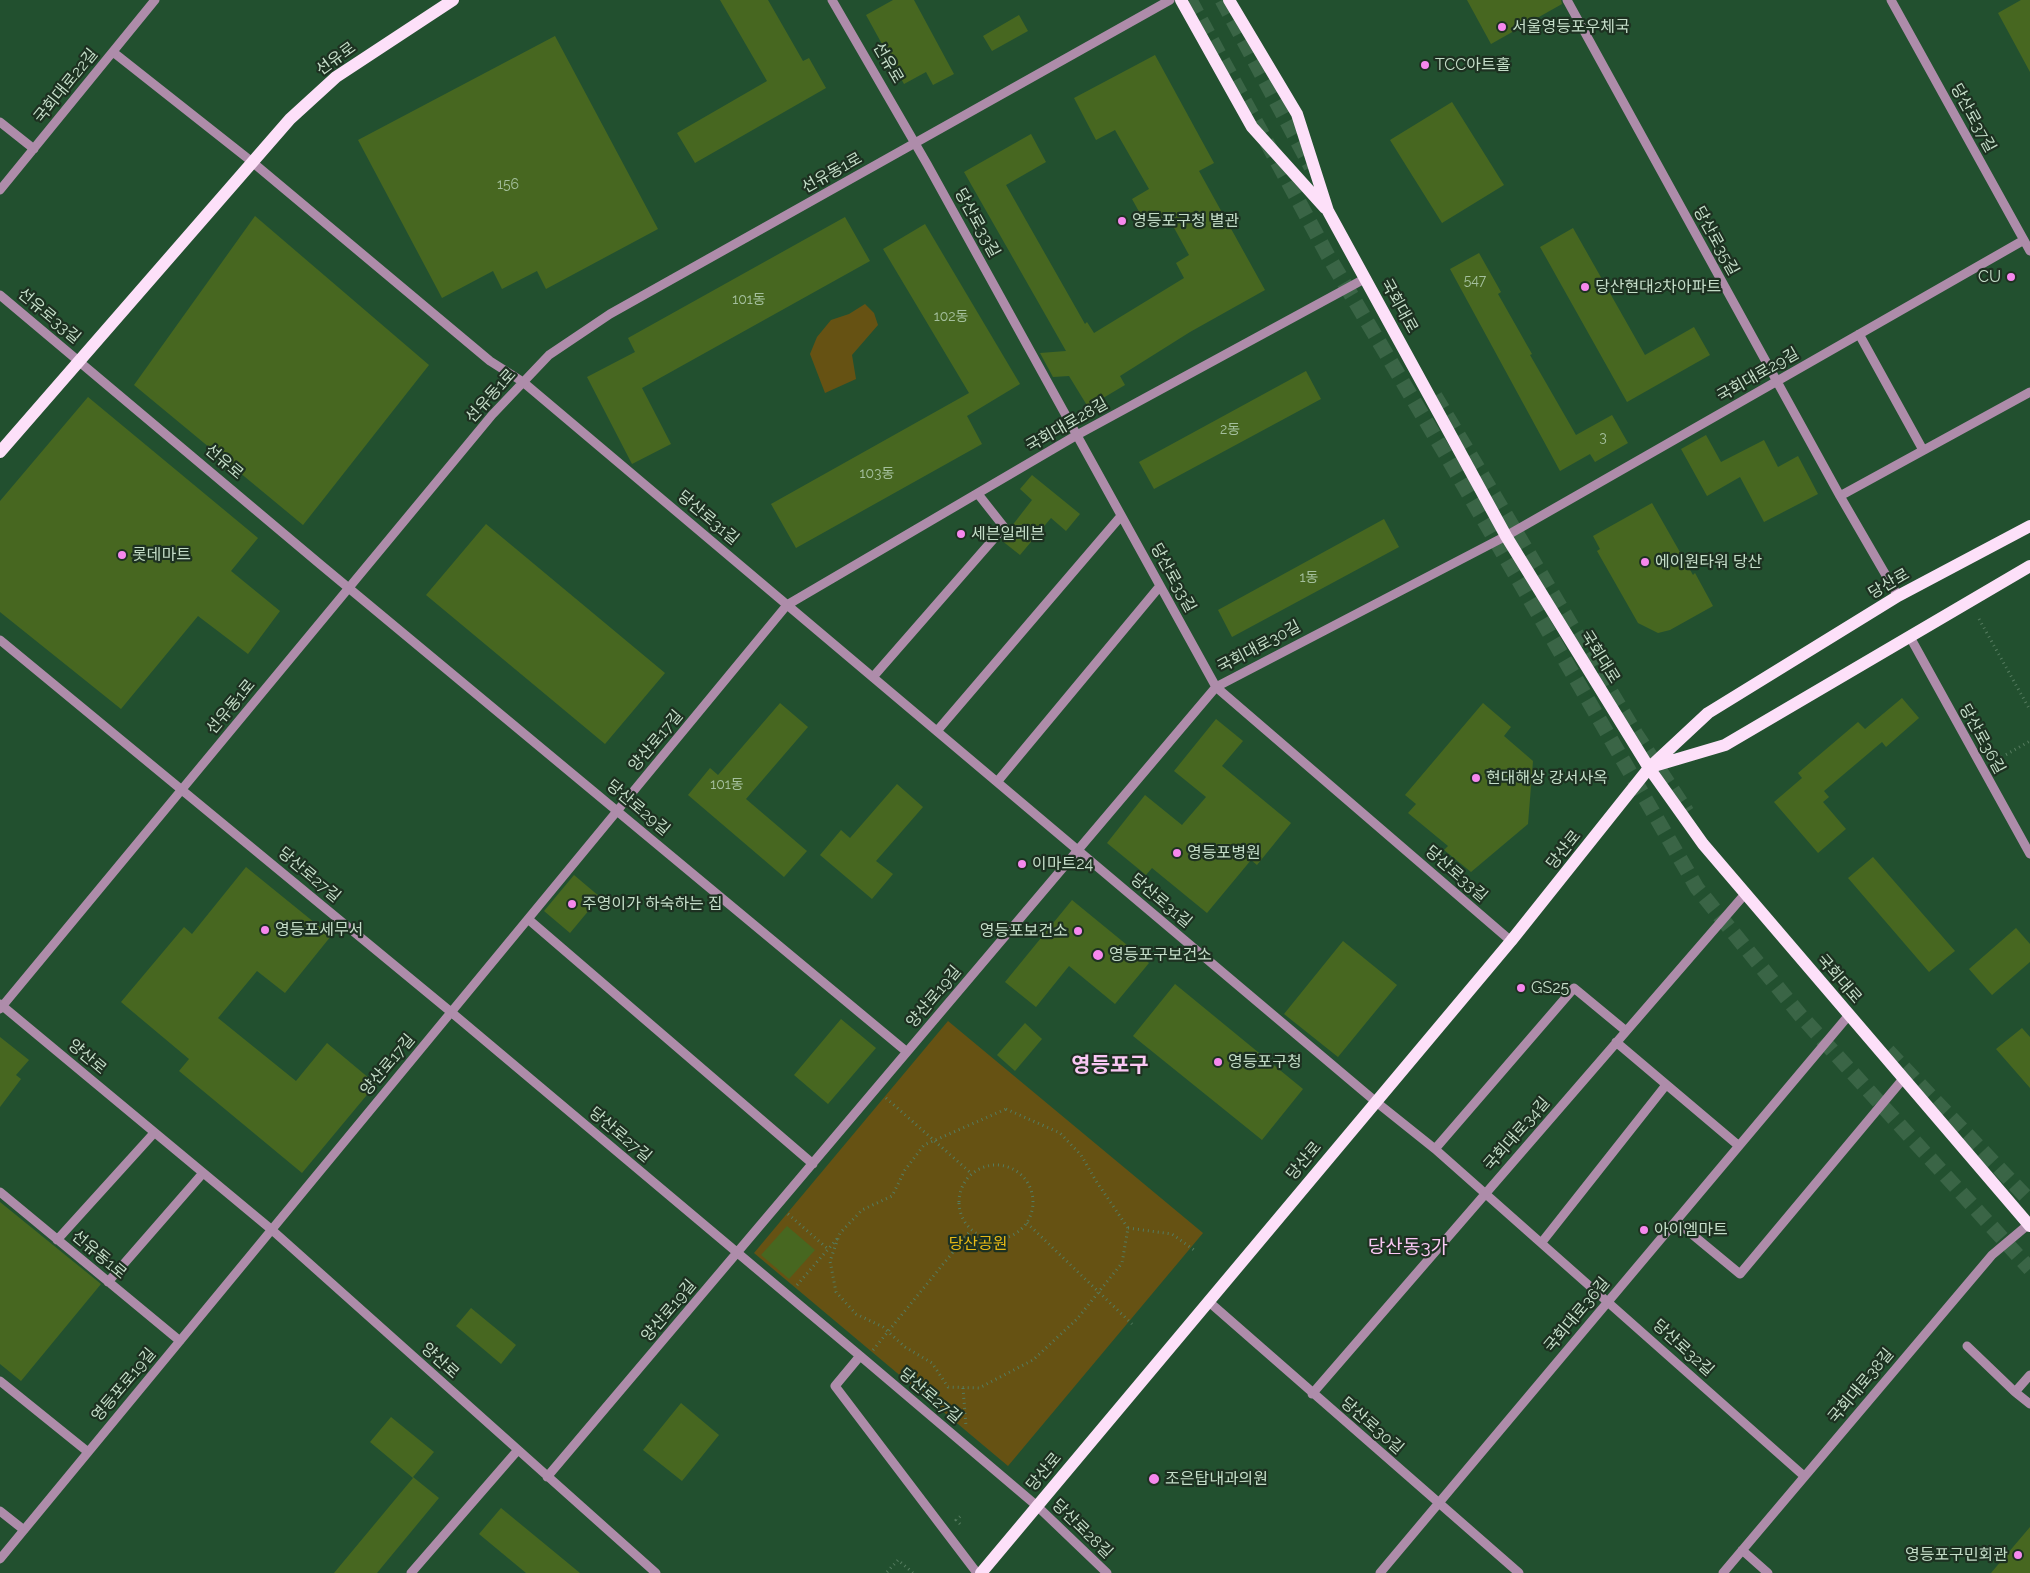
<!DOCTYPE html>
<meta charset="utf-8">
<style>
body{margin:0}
canvas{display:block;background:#22502f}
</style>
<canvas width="2030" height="1573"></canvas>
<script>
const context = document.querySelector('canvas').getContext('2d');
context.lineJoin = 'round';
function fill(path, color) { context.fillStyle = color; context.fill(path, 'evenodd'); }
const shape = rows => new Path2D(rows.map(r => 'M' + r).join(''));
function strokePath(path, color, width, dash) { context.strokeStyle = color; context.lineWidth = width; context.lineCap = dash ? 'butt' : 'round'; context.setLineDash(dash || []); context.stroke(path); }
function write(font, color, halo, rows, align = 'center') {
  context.font = font + ' Raleway,"Noto Sans KR",sans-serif'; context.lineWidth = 4.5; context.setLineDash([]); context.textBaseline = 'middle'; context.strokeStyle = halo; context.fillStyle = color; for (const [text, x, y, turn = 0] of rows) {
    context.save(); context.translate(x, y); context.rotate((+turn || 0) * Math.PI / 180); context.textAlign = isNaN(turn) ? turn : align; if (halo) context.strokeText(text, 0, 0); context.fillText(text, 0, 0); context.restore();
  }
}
fill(shape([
 [865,304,874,313,878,325,852,355,856,379,825,393,810,354,817,337,831,320,849,314],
 [948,1021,1203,1233,1008,1466,754,1253]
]), '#665213');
fill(shape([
 [720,0,768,0,803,61,809,58,826,88,695,163,677,133,767,81],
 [893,0,914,0,954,74,933,85,926,72,904,84,866,15],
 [1467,0,1561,0,1562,4,1491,44],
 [2021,0,2030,0,2030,72,1998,13],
 [1019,15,1028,31,992,51,983,36],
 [555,36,658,229,546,289,537,271,502,289,493,271,442,298,358,140],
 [1155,55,1214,163,1199,171,1265,290,1190,332,1120,376,1125,385,1088,407,1069,376,1053,377,1040,353,1066,351,964,172,1031,134,1046,162,1006,185,1085,324,1087,322,1094,333,1184,278,1176,263,1189,255,1167,215,1147,226,1132,199,1149,189,1115,130,1096,140,1074,98],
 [1452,102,1504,185,1442,223,1390,140],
 [255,216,429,365,303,525,134,385],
 [845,217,870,261,642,388,671,444,632,464,587,377,635,352,628,338],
 [925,224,1020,384,967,416,982,444,796,548,771,504,969,393,883,249],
 [1573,228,1645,355,1694,327,1710,355,1627,402,1540,247],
 [1479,253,1501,292,1498,294,1532,354,1530,355,1576,435,1612,415,1628,443,1595,462,1590,454,1560,471,1450,269],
 [1306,371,1321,399,1154,489,1139,462],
 [88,397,258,538,231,571,280,611,248,654,198,616,121,709,0,612,0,501],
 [1706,435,1721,462,1764,440,1778,467,1798,456,1818,494,1764,522,1740,477,1707,496,1681,449],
 [1032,475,1080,514,1066,531,1051,518,1020,555,1001,540,1032,500,1020,489],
 [1652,503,1693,575,1695,573,1713,606,1670,630,1658,633,1638,623,1597,551,1600,549,1593,536],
 [1384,519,1399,547,1232,637,1218,610],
 [486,524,665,673,605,744,426,595],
 [1902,698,1919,718,1886,747,1882,742,1824,791,1829,797,1823,802,1846,829,1818,853,1774,802,1802,778,1798,773,1858,722,1865,729],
 [780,703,808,727,746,799,807,851,784,877,688,795,710,768,718,775],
 [1483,703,1511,727,1504,736,1533,761,1528,824,1471,872,1444,850,1448,846,1408,813,1416,804,1405,795],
 [1216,719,1243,741,1222,766,1291,823,1257,865,1251,860,1207,913,1152,868,1146,875,1107,843,1145,795,1182,825,1206,797,1174,771],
 [897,784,923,807,876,861,893,874,872,899,820,855,841,830,850,838],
 [1873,857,1955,951,1929,972,1848,878],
 [246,867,331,936,285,993,257,971,218,1018,296,1081,327,1043,376,1084,302,1173,179,1071,189,1059,121,1002,184,927,192,934],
 [574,875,600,897,570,933,544,911],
 [1072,900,1149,963,1115,1004,1069,966,1036,1007,1005,982],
 [2016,928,2030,944,2030,962,1992,995,1969,969],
 [1343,941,1397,985,1338,1057,1284,1014],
 [1175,984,1303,1089,1262,1140,1133,1036],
 [841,1019,876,1048,828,1104,794,1075],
 [1025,1023,1042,1039,1015,1071,997,1055],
 [2022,1028,2030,1037,2030,1088,1996,1049],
 [0,1037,29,1060,16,1075,21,1079,0,1107],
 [0,1202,101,1284,21,1381,0,1364],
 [787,1226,815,1250,789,1279,761,1255],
 [471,1308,516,1345,501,1364,456,1326],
 [681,1403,719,1435,682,1481,643,1450],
 [391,1417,434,1452,413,1477,439,1498,377,1573,334,1573,413,1478,370,1442],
 [501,1508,580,1573,526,1573,479,1534],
 [2030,1527,2030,1573,1991,1573]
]), '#476720');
strokePath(shape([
 [1190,0,1327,254,1446,455,1697,888,1801,1016,2030,1269],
 [1222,0,1311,167],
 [1435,396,1636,734,1687,812],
 [1888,1051,2030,1201]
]), '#3a6546', 15, [15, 8]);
strokePath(shape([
 [1979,619,2030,710],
 [1993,762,2030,741],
 [886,1098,972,1174],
 [1006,1109,1060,1133,1081,1155,1096,1181,1128,1228,1122,1263,1077,1319,1033,1360,979,1388,948,1387,932,1363,905,1347,883,1327,856,1314,836,1292,830,1261,840,1233,862,1210,892,1196,905,1170,924,1145,1006,1109],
 '959 1202a37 37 0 1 1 74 0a37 37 0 1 1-74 0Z',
 [788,1214,828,1249],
 [1027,1223,1132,1324],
 [1128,1228,1172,1234,1194,1250],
 [797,1285,837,1239],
 [873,1350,971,1230],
 [963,1388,966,1426],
 [960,1524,956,1520,962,1515],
 [887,1572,898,1560,913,1573]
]), '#557c5f', 3, [1, 4]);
strokePath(shape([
 [832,0,927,164,1216,687,1511,941],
 [1567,0,1840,496,1898,596],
 [1891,0,2030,251],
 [113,52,251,161,490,361,523,382,1375,1101,1435,1149,1804,1476],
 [0,122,34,149],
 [0,190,155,0],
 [0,295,321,565,907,1052],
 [1859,334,1923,450],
 [1840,496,2030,392],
 [1910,637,2030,854],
 [0,640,451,1012,865,1360,1037,1506,1107,1573],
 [873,677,1004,527,978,494],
 [937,731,1121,516],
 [997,782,1160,586],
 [528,919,813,1164],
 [0,1004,272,1230,656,1573],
 [0,1009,492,415,549,355,610,314,1170,0],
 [1616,1042,1739,1146],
 [1435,1149,1574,988,1626,1031],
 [0,1192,180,1341],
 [1676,1221,1740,1274,1903,1079],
 [57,1240,154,1133],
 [1542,1242,1666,1085],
 [108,1282,203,1173],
 [1208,1301,1519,1573],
 [1967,1346,2015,1392,2030,1375],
 [860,1356,835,1386,977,1573],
 [0,1381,88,1452],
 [2015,1392,2030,1404],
 [1312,1394,1745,894],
 [547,1477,1216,687,1506,536,2024,240],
 [0,1511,24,1530],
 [1742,1550,1768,1573],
 [0,1559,787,605,1077,435,1366,278],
 [411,1573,517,1451],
 [1380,1573,1849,1015],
 [1723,1573,1992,1255,2030,1223]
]), '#ae8caa', 9);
strokePath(shape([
 [1181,0,1252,127,1325,208],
 [1229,0,1297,114,1328,211,1506,536,1649,768,1703,844,2030,1226],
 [0,452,290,119,336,77,453,0],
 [1654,766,1725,745,2030,566],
 [981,1573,1511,941,1649,768,1708,713,1898,596,2030,526]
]), '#fde0f9', 12);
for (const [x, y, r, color] of [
 [1502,27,5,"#f688ed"],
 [1425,65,5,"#f688ed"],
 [1122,221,5,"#f688ed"],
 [2011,277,5,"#f688ed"],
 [1585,287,5,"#f688ed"],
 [961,534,5,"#f688ed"],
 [122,555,5,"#f688ed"],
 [1645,562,5,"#f688ed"],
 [1476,778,5,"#f688ed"],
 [1177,853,5,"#f688ed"],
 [1022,864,5,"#f688ed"],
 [572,904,5,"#f688ed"],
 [265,930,5,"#f688ed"],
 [1078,931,5,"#f688ed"],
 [1098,955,6,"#f688ed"],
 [1521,988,5,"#f688ed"],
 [1218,1062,5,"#f688ed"],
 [1644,1230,5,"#f688ed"],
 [1154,1479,6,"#f688ed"],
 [2018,1555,5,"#f688ed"]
]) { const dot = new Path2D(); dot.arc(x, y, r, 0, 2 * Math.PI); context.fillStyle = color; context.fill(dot); strokePath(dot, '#1d3121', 2); }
write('14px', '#a5c09e', null, [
 ["156",508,185],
 ["547",1475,281],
 ["101동",749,300],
 ["102동",951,317],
 ["2동",1230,430],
 ["3",1603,438],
 ["103동",877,474],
 ["1동",1309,578],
 ["101동",727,785]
]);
write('16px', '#c4ddc8', '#1d3121', [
 ["서울영등포우체국",1512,27],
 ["TCC아트홀",1435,65],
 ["영등포구청 별관",1132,221],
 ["CU",2001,277,"right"],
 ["당산현대2차아파트",1595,287],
 ["세븐일레븐",971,534],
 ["롯데마트",132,555],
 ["에이원타워 당산",1655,562],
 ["현대해상 강서사옥",1486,778],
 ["영등포병원",1187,853],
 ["이마트24",1032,864],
 ["주영이가 하숙하는 집",582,904],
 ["영등포세무서",275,930],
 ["영등포보건소",1068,931,"right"],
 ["영등포구보건소",1109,955],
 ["GS25",1531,988],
 ["영등포구청",1228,1062],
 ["아이엠마트",1654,1230],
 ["조은탑내과의원",1165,1479],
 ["영등포구민회관",2008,1555,"right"]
], 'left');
write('16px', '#c4ddc8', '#1d3121', [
 ["선유로",336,59,-36],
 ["선유로",888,63,60],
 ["국회대로22길",66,86,-51],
 ["당산로37길",1973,118,61],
 ["선유동1로",832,173,-29],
 ["당산로33길",977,223,61],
 ["당산로35길",1716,241,61],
 ["국회대로",1399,306,61],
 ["선유로33길",49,316,40],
 ["국회대로29길",1758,375,-30],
 ["선유동1로",491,396,-48],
 ["국회대로28길",1067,425,-30],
 ["선유로",224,462,40],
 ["당산로31길",708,518,40],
 ["당산로33길",1173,578,61],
 ["당산로",1889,584,-30],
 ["국회대로30길",1259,647,-28],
 ["국회대로",1600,657,58],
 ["선유동1로",231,707,-50],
 ["당산로36길",1982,739,61],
 ["양산로17길",656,741,-50],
 ["당산로29길",638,808,40],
 ["당산로",1564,850,-51],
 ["당산로33길",1456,874,41],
 ["당산로27길",309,875,40],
 ["당산로31길",1161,901,40],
 ["국회대로",1839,979,49],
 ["양산로19길",934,997,-50],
 ["양산로",87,1057,40],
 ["양산로17길",388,1065,-50],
 ["국회대로34길",1517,1134,-49],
 ["당산로27길",620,1135,40],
 ["당산로",1304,1161,-50],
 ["선유동1로",99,1255,40],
 ["양산로19길",669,1311,-50],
 ["국회대로36길",1577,1315,-50],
 ["당산로32길",1683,1348,42],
 ["양산로",440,1361,42],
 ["영등포로19길",124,1385,-50],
 ["국회대로38길",1861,1386,-50],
 ["당산로27길",930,1396,40],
 ["당산로30길",1372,1426,41],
 ["당산로",1044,1472,-50],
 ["당산로28길",1082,1529,44]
]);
write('16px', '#e7b916', '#1d3121', [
 ["당산공원",978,1244]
]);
write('19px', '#fac8f4', '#1d3121', [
 ["당산동3가",1408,1247]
]);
write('bold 21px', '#fac8f4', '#1d3121', [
 ["영등포구",1110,1066]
]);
</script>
